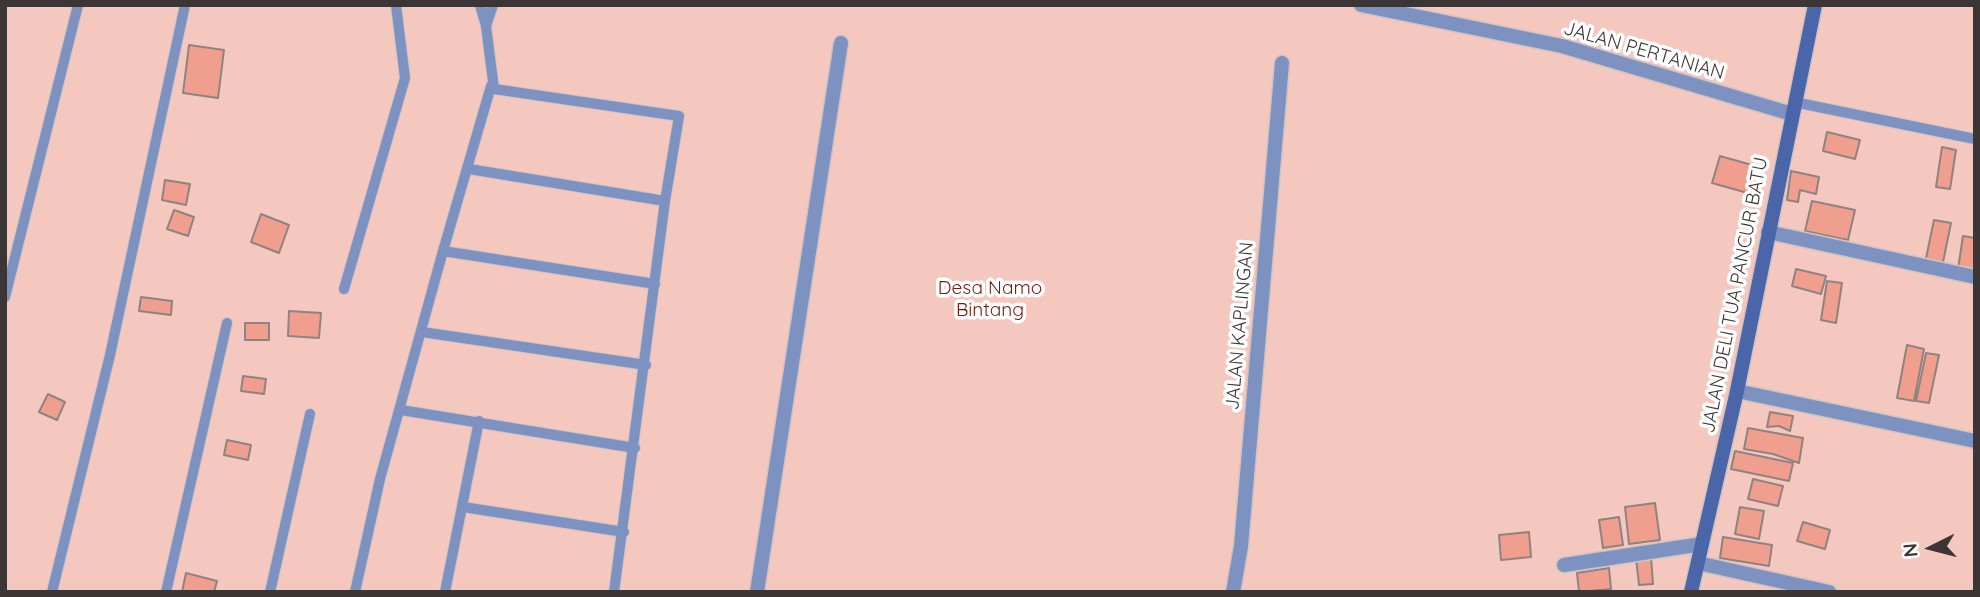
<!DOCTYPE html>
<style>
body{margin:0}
#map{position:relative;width:1980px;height:597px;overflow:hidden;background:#f5e8e5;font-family:Quicksand,sans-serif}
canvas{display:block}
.frame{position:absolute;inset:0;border:7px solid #3b3635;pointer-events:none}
.north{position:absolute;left:1896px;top:513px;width:70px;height:70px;-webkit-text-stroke:5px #fff;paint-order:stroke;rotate:264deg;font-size:19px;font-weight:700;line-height:28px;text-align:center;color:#3b3635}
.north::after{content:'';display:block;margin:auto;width:24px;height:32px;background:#3b3635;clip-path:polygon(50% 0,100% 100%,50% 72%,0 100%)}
</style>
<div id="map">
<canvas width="1980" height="597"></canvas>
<div class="frame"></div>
<div class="north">N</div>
</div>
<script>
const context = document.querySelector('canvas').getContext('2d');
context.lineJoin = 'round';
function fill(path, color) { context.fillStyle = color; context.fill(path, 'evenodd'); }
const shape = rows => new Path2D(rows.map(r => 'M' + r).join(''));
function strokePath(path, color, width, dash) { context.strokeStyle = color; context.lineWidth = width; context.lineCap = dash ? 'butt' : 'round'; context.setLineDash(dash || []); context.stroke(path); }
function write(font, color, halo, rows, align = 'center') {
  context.font = font + ' Quicksand,sans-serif'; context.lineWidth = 7; context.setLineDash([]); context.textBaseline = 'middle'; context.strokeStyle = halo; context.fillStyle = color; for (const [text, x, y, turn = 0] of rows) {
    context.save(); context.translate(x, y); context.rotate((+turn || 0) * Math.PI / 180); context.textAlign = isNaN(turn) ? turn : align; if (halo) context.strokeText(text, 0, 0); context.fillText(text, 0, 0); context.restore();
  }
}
fill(shape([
 [5,5,1975,5,1975,592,5,592]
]), '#f5c8bf');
const building = shape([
 [189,45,224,50,218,98,183,93,189,45],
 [1827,132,1860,140,1855,159,1823,151,1827,132],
 [1942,147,1956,150,1950,189,1936,187,1942,147],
 [1720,156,1759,167,1751,194,1712,183,1720,156],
 [1791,171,1819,177,1816,194,1800,190,1798,202,1787,200,1791,171],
 [165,180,190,184,186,205,162,200,165,180],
 [1812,201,1855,210,1848,240,1805,231,1812,201],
 [174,210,194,217,188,236,167,229,174,210],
 [261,214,289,225,279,253,251,242,261,214],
 [1934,220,1951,223,1942,267,1925,263,1934,220],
 [1963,236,1975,238,1974,271,1958,269,1963,236],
 [1796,269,1826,276,1821,294,1792,286,1796,269],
 [1827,281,1842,283,1836,323,1821,320,1827,281],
 [141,297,172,301,171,315,139,311,141,297],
 [289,311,321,313,319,338,288,336,289,311],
 [245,323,269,323,269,340,245,340,245,323],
 [1907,345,1924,349,1914,401,1897,398,1907,345],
 [1926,353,1939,355,1929,403,1916,401,1926,353],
 [243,376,266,379,264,394,241,391,243,376],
 [48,394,65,402,57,420,39,412,48,394],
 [1770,412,1793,416,1790,431,1779,426,1767,427,1770,412],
 [1748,428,1803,438,1799,463,1773,454,1744,449,1748,428],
 [227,440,251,445,248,460,224,455,227,440],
 [1735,451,1793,463,1789,481,1731,469,1735,451],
 [1753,479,1783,486,1778,506,1748,499,1753,479],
 [1655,503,1660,540,1629,544,1625,507,1655,503],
 [1740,507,1764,511,1759,539,1735,534,1740,507],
 [1619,517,1623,545,1603,548,1599,520,1619,517],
 [1803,522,1830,530,1825,549,1797,541,1803,522],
 [1529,532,1531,557,1501,560,1499,535,1529,532],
 [1723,537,1772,545,1769,566,1720,558,1723,537],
 [1651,556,1653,584,1639,585,1636,558,1651,556],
 [1609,568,1611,589,1579,592,1577,573,1609,568],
 [186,573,217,581,214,592,182,592,186,573]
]);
fill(building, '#f09f8e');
strokePath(building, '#8f8381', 2);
const service = shape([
 [480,5,486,26,494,89],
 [486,26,493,5],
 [494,89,679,116,665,201,614,592],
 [1794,102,1975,139],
 [469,169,665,201],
 [443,251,655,284],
 [344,289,405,78,396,5],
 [5,297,78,5],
 [422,332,646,365],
 [401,410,635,448],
 [463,507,624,532],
 [52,592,110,355,185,5],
 [166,592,227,323],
 [270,592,310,414],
 [355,592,380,479,443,251,491,86,494,89],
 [445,592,479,421]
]);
const minor = shape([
 [1361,5,1562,46,1792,114],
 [1768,232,1975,277],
 [1737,391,1975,441],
 [1698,563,1829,592],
 [1564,565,1702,544],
 [757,592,841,43],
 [1233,592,1241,546,1282,63]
]);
const secondary = shape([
 [1691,592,1737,391,1815,5]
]);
strokePath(service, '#d0c4c2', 12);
strokePath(minor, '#d0c4c2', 17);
strokePath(secondary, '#d0c4c2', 17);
strokePath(service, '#7d92c0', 10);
strokePath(minor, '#7d92c0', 14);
strokePath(secondary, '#4a66a8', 14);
write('19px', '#3b3635', '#fff', [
 ["JALAN PERTANIAN",1644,51,16],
 ["JALAN DELI TUA PANCUR BATU",1735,295,-79],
 ["JALAN KAPLINGAN",1240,326,-85]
]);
write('19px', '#791a0c', '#fff', [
 ["Desa Namo",990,288],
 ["Bintang",990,310]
]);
</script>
